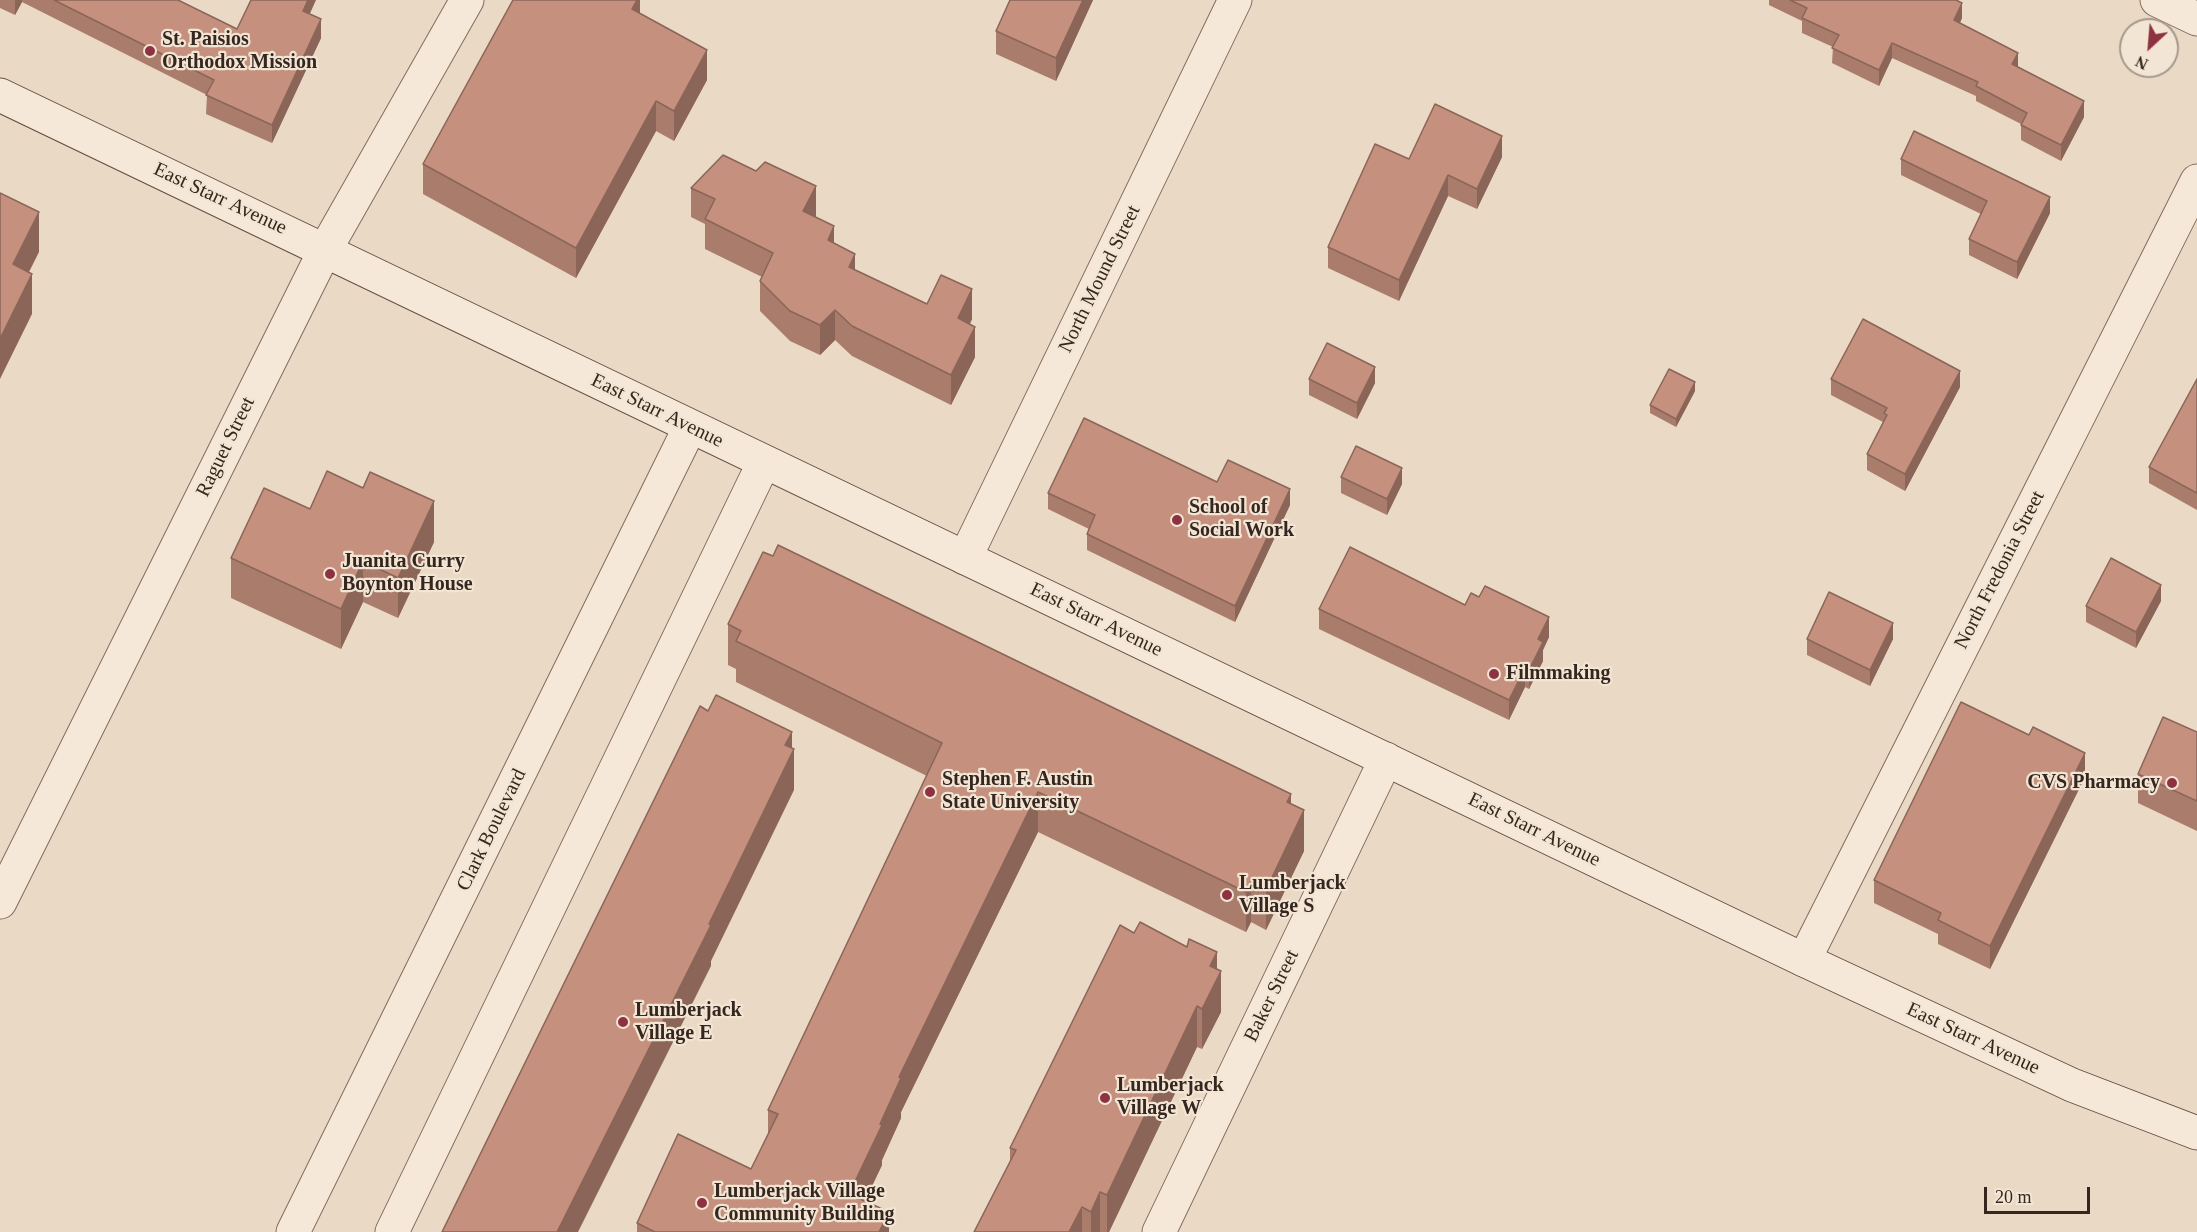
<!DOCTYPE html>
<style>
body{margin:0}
#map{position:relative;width:2197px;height:1232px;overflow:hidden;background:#ead9c5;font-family:Georgia,serif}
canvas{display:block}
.north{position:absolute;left:2119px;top:18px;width:60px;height:60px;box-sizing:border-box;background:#f2e5d4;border:2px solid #a6998c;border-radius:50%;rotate:206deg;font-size:16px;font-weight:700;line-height:24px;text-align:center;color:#35261f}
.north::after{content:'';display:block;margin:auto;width:21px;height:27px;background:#8e3242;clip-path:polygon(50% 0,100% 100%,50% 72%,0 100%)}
.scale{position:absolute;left:1984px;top:1187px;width:106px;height:27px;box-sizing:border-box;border:3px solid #35261f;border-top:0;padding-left:8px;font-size:18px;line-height:21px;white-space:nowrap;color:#35261f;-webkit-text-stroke:4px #f2e5d4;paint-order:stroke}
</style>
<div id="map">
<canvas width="2197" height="1232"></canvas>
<div class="north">N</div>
<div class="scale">20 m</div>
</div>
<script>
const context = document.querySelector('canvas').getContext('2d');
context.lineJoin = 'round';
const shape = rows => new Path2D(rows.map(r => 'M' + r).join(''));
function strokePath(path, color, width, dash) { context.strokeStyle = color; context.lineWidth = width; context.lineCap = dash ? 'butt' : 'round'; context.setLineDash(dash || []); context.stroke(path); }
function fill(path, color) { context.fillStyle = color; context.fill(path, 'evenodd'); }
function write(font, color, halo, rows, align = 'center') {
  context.font = font + ' Georgia,serif'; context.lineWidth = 4.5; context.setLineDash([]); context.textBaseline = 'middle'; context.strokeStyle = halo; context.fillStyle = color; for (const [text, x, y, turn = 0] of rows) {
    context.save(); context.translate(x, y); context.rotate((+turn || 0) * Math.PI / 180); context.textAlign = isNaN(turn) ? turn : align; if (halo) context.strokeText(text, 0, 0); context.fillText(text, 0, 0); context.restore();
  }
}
const minor = shape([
 [2157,0,2197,19],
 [965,558,1235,0],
 [0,902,325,250,467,0],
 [1804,960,2197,181],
 [293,1232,690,427],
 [392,1232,764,462],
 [1159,1232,1386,759]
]);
const secondary = shape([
 [0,95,1804,960,2072,1085,2197,1133]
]);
strokePath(minor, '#846b5d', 35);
strokePath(secondary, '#664d40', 35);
strokePath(minor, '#f6e8d8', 33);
strokePath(secondary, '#f6e8d8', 33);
fill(shape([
 [0,0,178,0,237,29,310,14,321,38,272,143,206,114,207,95,22,2,15,15,0,8],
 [640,0,640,13,707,80,674,141,656,131,576,278,423,194,423,164],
 [1093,0,1056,81,996,54,996,31],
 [1769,0,1956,0,1962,18,1960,23,2084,117,2061,161,2021,140,2021,124,1976,101,1976,96,1892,58,1879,86,1832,63,1833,47,1802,33,1802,21,1769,5],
 [1502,157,1477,209,1448,196,1399,301,1328,268,1328,247,1409,159],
 [1901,159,2050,213,2017,279,1969,255,1969,239,1981,214,1901,175],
 [691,188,816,216,815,217,834,244,855,270,927,304,972,319,970,324,975,357,951,405,852,356,835,340,820,355,790,341,760,311,760,281,762,277,705,249,705,224,691,217],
 [1309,379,1375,383,1357,419,1309,395],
 [1831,379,1960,387,1905,491,1867,470,1867,454,1883,422,1831,395],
 [2197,379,2197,510,2149,483,2149,467],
 [1695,391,1676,427,1650,413,1650,405],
 [1341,477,1402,484,1387,515,1341,493],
 [1217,482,1290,505,1235,622,1087,550,1087,534,1089,529,1048,509,1048,493],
 [310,509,434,542,398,618,363,602,341,649,231,598,231,558],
 [2161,601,2136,648,2086,622,2086,606],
 [1465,605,1549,637,1543,650,1543,661,1529,689,1525,687,1509,720,1319,629,1319,609],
 [728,624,1291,804,1304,851,1266,930,1251,922,1246,932,1038,832,901,1112,901,1118,882,1160,882,1165,865,1201,889,1232,637,1232,637,1223,751,1169,768,1134,768,1110,927,776,736,682,736,669,728,665],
 [1807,639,1893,639,1870,686,1807,655],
 [2197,732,2197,831,2138,803,2138,774],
 [2085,777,1990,969,1938,944,1938,934,1874,903,1874,880],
 [1134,933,1217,969,1221,1012,1202,1049,1197,1047,1109,1232,974,1232,1010,1163,1010,1148]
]), '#a97c6c');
fill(shape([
 [15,0,22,0,22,2,15,15],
 [308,0,316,0,303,29,303,11],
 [637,0,640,0,640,25,632,9],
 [1083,0,1093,0,1056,81,1056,58],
 [1962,3,1962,18,1954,35,1954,20],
 [321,19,321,38,272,143,272,125],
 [1892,43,1892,58,1879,86,1879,70],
 [707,50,707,80,674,141,674,111],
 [2018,53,2018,68,2012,64],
 [656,101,656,131,576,278,576,248],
 [2084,101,2084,117,2061,161,2061,145],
 [1502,136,1502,157,1477,209,1477,189],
 [1448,175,1448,196,1399,301,1399,280],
 [816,186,816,216,803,241,803,211],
 [2050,197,2050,213,2017,279,2017,262],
 [39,212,39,252,13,304,13,264],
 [834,226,834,256,828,240],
 [855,254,855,284,849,267],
 [32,274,32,314,0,379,0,339],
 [972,289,972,319,958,348,958,318],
 [835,310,835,340,820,355,820,325],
 [975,327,975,357,951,405,951,375],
 [1375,367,1375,383,1357,419,1357,403],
 [1960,371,1960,387,1905,491,1905,474],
 [1695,382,1695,391,1676,427,1676,419],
 [1402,468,1402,484,1387,515,1387,499],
 [1290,489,1290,505,1235,622,1235,606],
 [434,501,434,542,398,618,398,578],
 [363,561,363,602,341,649,341,609],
 [2161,585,2161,601,2136,648,2136,632],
 [1549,617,1549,637,1543,650,1543,661,1529,689,1529,670,1538,639],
 [1893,623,1893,639,1870,686,1870,670],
 [1525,668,1525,687,1509,720,1509,700],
 [792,732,792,754,794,749,794,790,711,961,711,966,578,1232,557,1232,709,924,785,745],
 [2085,753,2085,777,1990,969,1990,946],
 [1038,792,1038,832,901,1112,901,1118,882,1160,882,1165,850,1232,849,1194,899,1077],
 [1291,794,1291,835,1287,802],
 [1304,810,1304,851,1266,930,1266,890],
 [1251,882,1251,922,1246,932,1246,892],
 [1217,952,1217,980,1221,971,1221,1012,1202,1049,1202,1009,1210,966],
 [1197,1006,1197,1047,1109,1232,1107,1232,1107,1195],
 [1100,1192,1100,1232,1091,1232,1091,1212],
 [1082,1207,1082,1232,1069,1232],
 [889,1212,889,1232,879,1232]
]), '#8a6558');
const building = shape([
 [54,0,178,0,237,29,251,0,308,0,303,11,321,19,272,125,206,95,214,80,54,0],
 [513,0,637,0,632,9,707,50,674,111,656,101,576,248,423,164,513,0],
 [1010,0,1083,0,1056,58,996,31,1010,0],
 [1790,0,1956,0,1962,3,1954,20,2018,53,2012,64,2084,101,2061,145,2021,125,2027,113,1976,86,1978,82,1892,43,1879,70,1832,48,1839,35,1802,18,1807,8,1790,0],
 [1435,104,1502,136,1477,189,1448,175,1399,280,1328,247,1375,144,1409,159,1435,104],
 [1914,131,2050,197,2017,262,1969,239,1987,201,1901,159,1914,131],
 [723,155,756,171,765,162,816,186,803,211,834,226,828,240,855,254,849,267,927,304,941,275,972,289,958,318,975,327,951,375,852,326,835,310,820,325,790,311,760,281,773,253,705,219,715,199,691,188,723,155],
 [0,193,39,212,13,264,32,274,0,339,0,193],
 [1863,319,1960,371,1905,474,1867,454,1887,415,1884,413,1887,408,1831,379,1863,319],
 [1327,343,1375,367,1357,403,1309,379,1327,343],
 [1669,369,1695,382,1676,419,1650,405,1669,369],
 [2197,379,2197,493,2149,467,2197,379],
 [1084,418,1217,482,1228,460,1290,489,1235,606,1087,534,1095,515,1048,493,1084,418],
 [1356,446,1402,468,1387,499,1341,477,1356,446],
 [327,471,363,488,370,472,434,501,398,578,363,561,341,609,231,558,264,488,310,509,327,471],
 [778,545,1291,794,1287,802,1304,810,1266,890,1251,882,1246,892,1038,792,899,1077,901,1078,880,1124,882,1125,849,1194,889,1212,879,1232,655,1232,637,1223,678,1134,751,1169,778,1114,768,1110,942,743,736,641,741,631,728,624,763,552,773,556,778,545],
 [1350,547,1465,605,1471,593,1479,597,1485,586,1549,617,1538,639,1543,642,1529,670,1525,668,1509,700,1319,609,1350,547],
 [2111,558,2161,585,2136,632,2086,606,2111,558],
 [1829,592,1893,623,1870,670,1807,639,1829,592],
 [716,695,792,732,785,745,794,749,709,924,711,925,557,1232,442,1232,700,706,708,711,716,695],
 [1961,702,2029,735,2033,727,2085,753,1990,946,1938,920,1941,913,1874,880,1961,702],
 [2163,717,2197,732,2197,801,2138,774,2163,717],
 [1140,922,1187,947,1189,939,1217,952,1210,966,1221,971,1202,1009,1197,1006,1107,1195,1100,1192,1091,1212,1082,1207,1069,1232,974,1232,1016,1150,1010,1148,1120,925,1134,933,1140,922]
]);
fill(building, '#c5907e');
strokePath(building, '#8a6558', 1.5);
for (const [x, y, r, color] of [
 [150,51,6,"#8e3242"],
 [1177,520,6,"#8e3242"],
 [330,574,6,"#8e3242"],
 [1494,674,6,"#8e3242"],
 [2172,783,6,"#8e3242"],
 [930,792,6,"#8e3242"],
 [1227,895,6,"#8e3242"],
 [623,1022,6,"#8e3242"],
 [1105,1098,6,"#8e3242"],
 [702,1203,6,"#8e3242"]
]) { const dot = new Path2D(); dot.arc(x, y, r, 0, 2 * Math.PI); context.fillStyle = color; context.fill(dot); strokePath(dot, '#f2e5d4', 2); }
write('bold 20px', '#35261f', '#f2e5d4', [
 ["St. Paisios",162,40],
 ["Orthodox Mission",162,63],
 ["School of",1189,508],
 ["Social Work",1189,531],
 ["Juanita Curry",342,562],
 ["Boynton House",342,585],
 ["Filmmaking",1506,674],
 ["Stephen F. Austin",942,780],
 ["State University",942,803],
 ["CVS Pharmacy",2160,783,"right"],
 ["Lumberjack",1239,884],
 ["Village S",1239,907],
 ["Lumberjack",635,1011],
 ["Village E",635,1034],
 ["Lumberjack",1117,1086],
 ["Village W",1117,1109],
 ["Lumberjack Village",714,1192],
 ["Community Building",714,1215]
], 'left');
write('20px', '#35261f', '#f2e5d4', [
 ["East Starr Avenue",220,199,25],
 ["North Mound Street",1100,279,-64],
 ["East Starr Avenue",657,411,26],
 ["Raguet Street",226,447,-64],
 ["North Fredonia Street",2000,570,-63],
 ["East Starr Avenue",1096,620,26],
 ["Clark Boulevard",492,830,-64],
 ["East Starr Avenue",1534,830,26],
 ["Baker Street",1272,996,-64],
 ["East Starr Avenue",1973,1039,25]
]);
</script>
